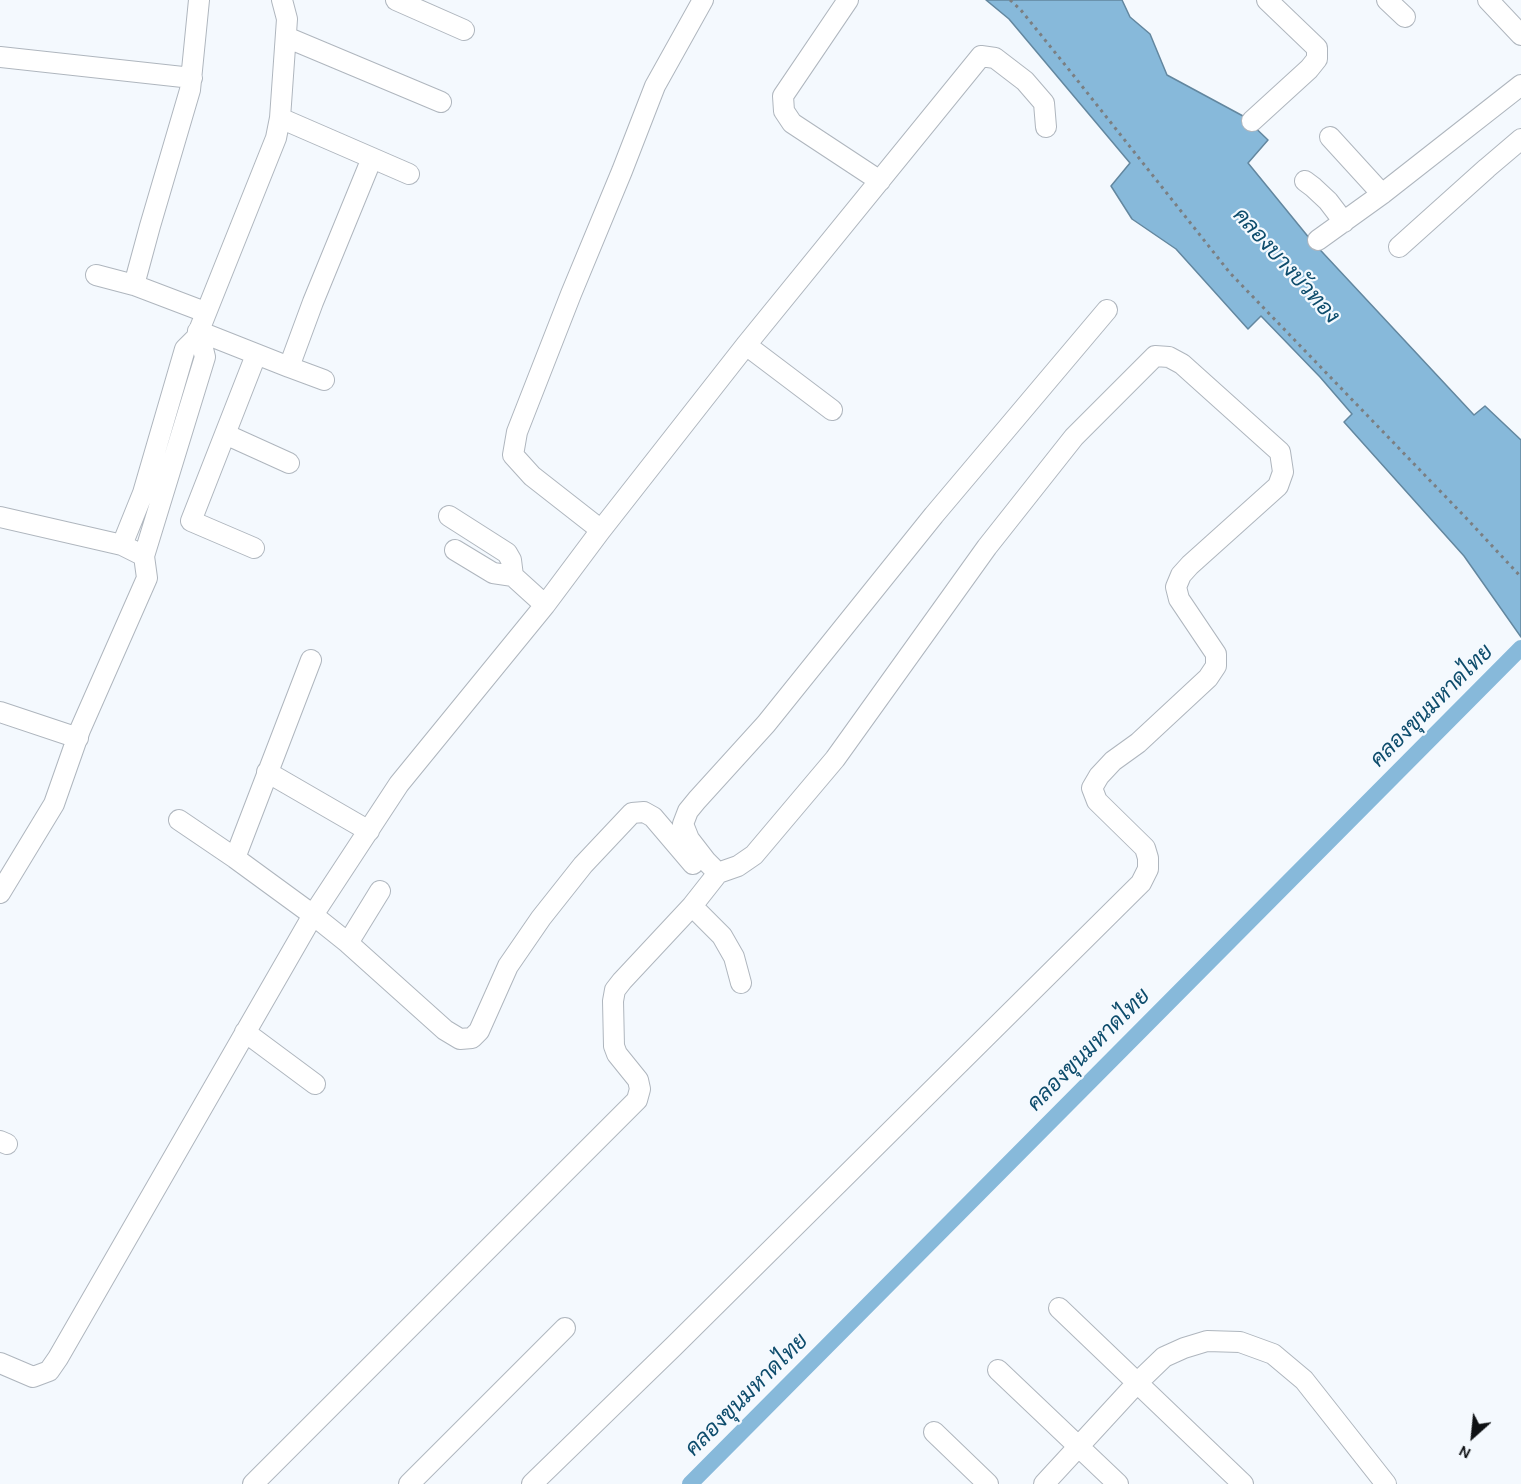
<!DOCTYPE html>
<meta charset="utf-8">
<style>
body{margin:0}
#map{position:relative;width:1521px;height:1484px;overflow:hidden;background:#f4f9fe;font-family:Karla,sans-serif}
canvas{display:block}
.north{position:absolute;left:1443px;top:1406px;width:60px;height:60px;-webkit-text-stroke:4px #f4f9fe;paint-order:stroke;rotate:207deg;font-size:16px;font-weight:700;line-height:24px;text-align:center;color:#0e1114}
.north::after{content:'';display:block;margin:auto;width:21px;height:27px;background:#0e1114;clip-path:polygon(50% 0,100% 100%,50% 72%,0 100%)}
</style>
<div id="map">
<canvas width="1521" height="1484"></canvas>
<div class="north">N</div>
</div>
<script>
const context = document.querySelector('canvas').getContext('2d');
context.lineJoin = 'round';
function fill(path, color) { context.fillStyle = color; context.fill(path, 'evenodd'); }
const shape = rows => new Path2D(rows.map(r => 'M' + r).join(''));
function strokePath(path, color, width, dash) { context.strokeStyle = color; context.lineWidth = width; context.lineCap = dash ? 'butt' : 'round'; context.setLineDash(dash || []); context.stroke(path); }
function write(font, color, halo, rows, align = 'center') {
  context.font = font + ' Karla,Sarabun,sans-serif'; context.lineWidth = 4.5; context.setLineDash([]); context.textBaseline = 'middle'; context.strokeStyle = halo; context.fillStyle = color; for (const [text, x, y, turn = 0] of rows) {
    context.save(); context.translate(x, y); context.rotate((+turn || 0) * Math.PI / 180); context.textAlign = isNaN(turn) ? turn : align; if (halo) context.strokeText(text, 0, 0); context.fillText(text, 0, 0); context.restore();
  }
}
const water = shape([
 [986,0,1122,0,1130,17,1150,34,1167,75,1243,116,1268,140,1248,163,1310,239,1474,415,1485,406,1521,440,1521,637,1464,556,1344,422,1352,414,1320,377,1261,316,1248,329,1176,249,1132,219,1111,186,1130,163,1009,19,986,0]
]);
fill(water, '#87b9da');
strokePath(water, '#63879f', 1.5);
strokePath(shape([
 [690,1484,1521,648]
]), '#87b9da', 16);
const minor = shape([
 [199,0,190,90,150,226,134,285,205,312],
 [396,0,464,30],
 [848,0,783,96,784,111,792,123,880,181],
 [1387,0,1405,17],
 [1488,0,1521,35],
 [286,37,441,102],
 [0,57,192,78],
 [280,118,409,174],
 [1252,121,1309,69,1317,59,1317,48,1267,0],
 [1330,137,1382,194],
 [1305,181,1313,187,1328,201,1344,222],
 [1318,240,1382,194,1521,85],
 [1399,247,1487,168,1521,139],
 [96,275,134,285],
 [198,331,289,367,313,302,372,158],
 [746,345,832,410],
 [289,367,324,380],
 [225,434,289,463],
 [449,516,507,553,511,560,513,576,545,605],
 [0,517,122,545,144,556,147,578,80,730,54,804,0,893],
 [601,530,532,476,513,455,517,432,571,294,622,171,655,86,703,0],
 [122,545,143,493,185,349,196,338,276,138,280,118,287,19,282,0],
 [254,548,191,521,256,355],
 [455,550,493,573,513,576],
 [144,556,205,357,203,349,196,338],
 [0,712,78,738],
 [267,772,369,831],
 [179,820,235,858,313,915,348,943,445,1030,460,1039,472,1038,479,1031,508,966,541,918,583,865,632,813,644,812,653,817,693,864],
 [235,858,311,660],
 [692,906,722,936,734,957,741,983],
 [348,943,380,891],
 [245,1032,315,1084],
 [0,1141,7,1144],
 [1059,1308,1243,1484],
 [0,1363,33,1377,49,1371,58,1358,313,915,399,784,545,605,601,530,746,345,981,56,995,58,1025,81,1044,103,1046,127],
 [998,1370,1118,1484],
 [934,1432,988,1484],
 [253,1484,637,1100,640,1089,638,1080,617,1054,614,1046,613,1001,615,990,622,981,692,906,718,873,706,861,689,839,683,824,688,811,697,800,766,724,934,515,1107,310],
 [409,1484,565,1328],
 [532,1484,674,1346,1141,883,1148,869,1148,858,1145,848,1097,801,1092,788,1099,776,1113,761,1138,743,1208,678,1216,666,1216,654,1179,599,1176,587,1181,575,1190,565,1278,486,1283,472,1280,452,1182,364,1169,357,1155,356,1074,437,987,547,835,759,754,855,738,866,718,873],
 [1044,1484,1137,1383,1164,1357,1184,1348,1207,1341,1240,1342,1273,1354,1304,1380,1386,1484]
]);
strokePath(minor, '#afb6be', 22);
strokePath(shape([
 [1010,0,1020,9,1070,71,1230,273,1469,521,1521,577]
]), '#7b7f82', 3, [3, 4.5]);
strokePath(minor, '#fff', 20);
write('italic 22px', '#0d4c6c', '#f4f9fe', [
 ["คลองบางบัวทอง",1286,266,48],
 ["คลองขุนมหาดไทย",1432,706,-45],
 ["คลองขุนมหาดไทย",1089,1050,-45],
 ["คลองขุนมหาดไทย",747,1395,-45]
]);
</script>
